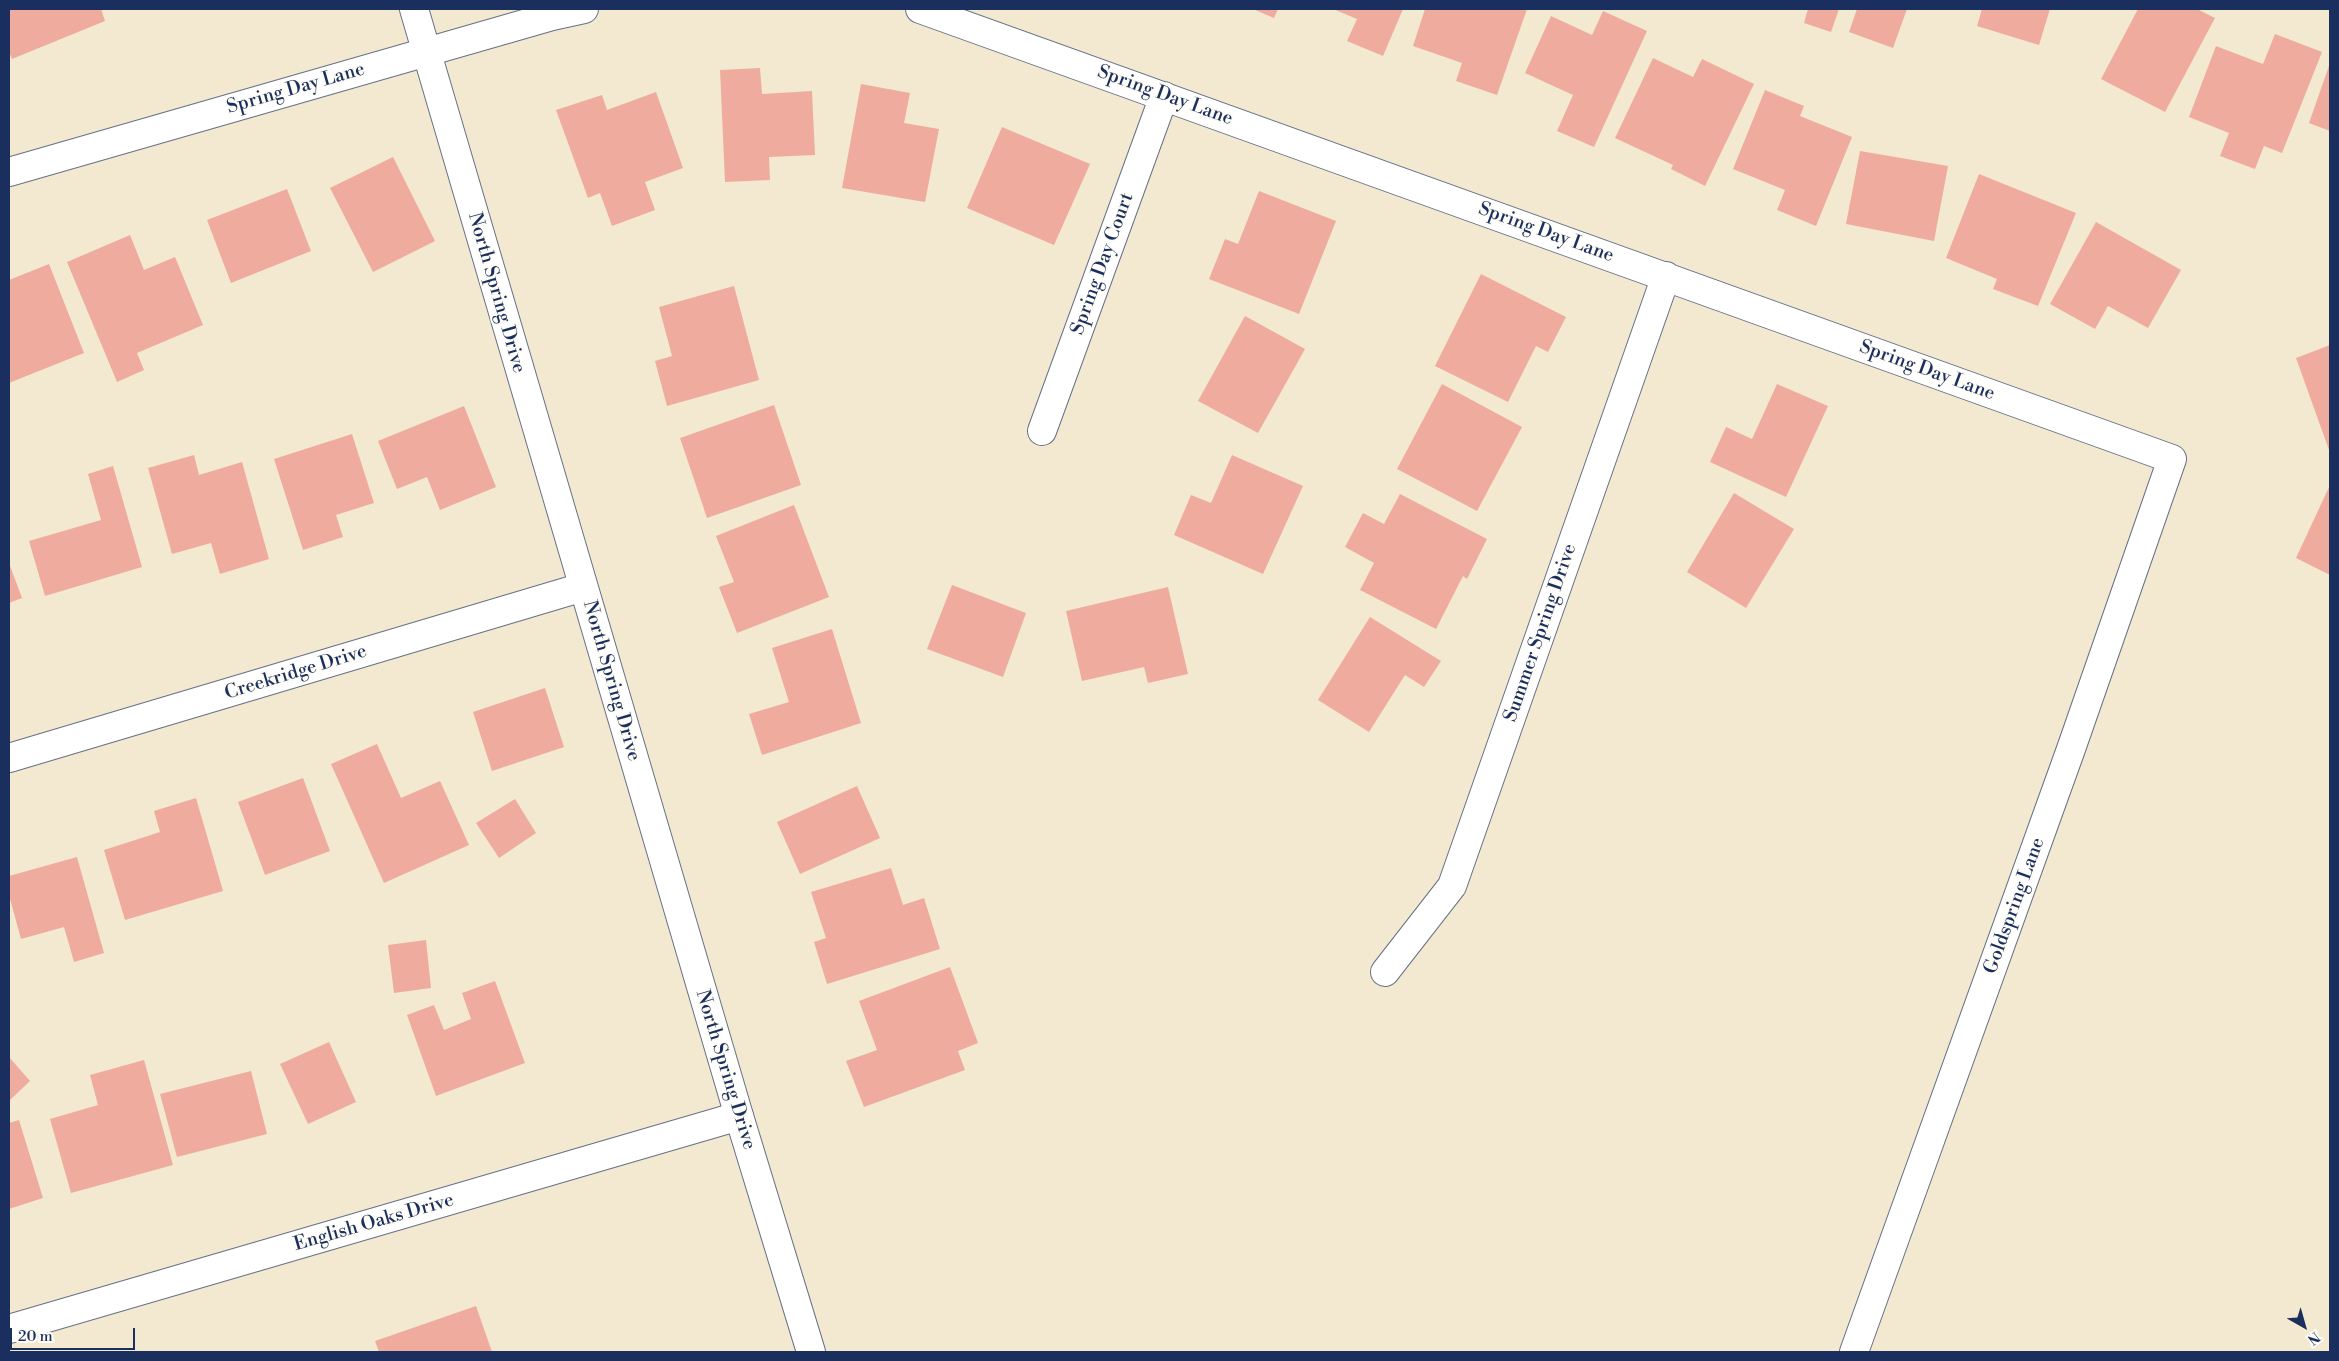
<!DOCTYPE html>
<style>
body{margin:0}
#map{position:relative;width:2339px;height:1361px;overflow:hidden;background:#f2e9d0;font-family:"Libre Bodoni",serif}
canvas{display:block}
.frame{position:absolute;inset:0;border:10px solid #1b2f5e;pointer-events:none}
.north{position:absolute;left:2279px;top:1301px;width:50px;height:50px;-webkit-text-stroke:4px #fdfcf7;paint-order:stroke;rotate:142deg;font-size:14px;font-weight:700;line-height:20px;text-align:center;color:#1b2f5e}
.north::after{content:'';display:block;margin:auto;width:18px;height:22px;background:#1b2f5e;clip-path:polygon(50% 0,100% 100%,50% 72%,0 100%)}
.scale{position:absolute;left:10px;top:1328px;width:125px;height:22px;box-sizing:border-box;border:2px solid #1b2f5e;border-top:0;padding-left:6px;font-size:15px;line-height:18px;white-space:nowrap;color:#1b2f5e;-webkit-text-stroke:4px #fdfcf7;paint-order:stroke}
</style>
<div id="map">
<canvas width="2339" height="1361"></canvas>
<div class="frame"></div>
<div class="north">N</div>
<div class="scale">20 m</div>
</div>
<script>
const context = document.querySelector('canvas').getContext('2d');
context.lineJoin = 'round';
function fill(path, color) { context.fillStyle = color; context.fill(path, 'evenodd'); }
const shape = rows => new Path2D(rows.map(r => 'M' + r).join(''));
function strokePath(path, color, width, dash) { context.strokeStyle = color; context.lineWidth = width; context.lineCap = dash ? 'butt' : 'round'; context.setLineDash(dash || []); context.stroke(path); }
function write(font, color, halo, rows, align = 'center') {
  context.font = font + ' "Libre Bodoni",serif'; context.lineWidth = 4; context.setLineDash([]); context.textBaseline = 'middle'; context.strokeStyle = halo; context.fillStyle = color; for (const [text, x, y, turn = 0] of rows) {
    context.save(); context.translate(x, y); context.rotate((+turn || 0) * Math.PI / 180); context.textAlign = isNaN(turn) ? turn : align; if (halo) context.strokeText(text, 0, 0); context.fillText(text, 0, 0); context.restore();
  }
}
fill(shape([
 [9,9,101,9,105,21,12,59,9,52],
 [1253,9,1278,9,1274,18],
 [1333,9,1403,9,1383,56,1347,41,1357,19],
 [1425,9,1527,9,1497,95,1456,81,1462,63,1413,46],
 [1808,9,1839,9,1831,32,1804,23],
 [1857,9,1907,9,1893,48,1849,32],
 [1982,9,2050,9,2039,45,1977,26],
 [2138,9,2197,9,2215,18,2165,112,2101,79],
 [1603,11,1647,31,1594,147,1557,131,1573,95,1525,73,1551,16,1592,35],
 [2275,34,2322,52,2282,153,2264,146,2255,169,2220,156,2229,133,2189,117,2216,46,2263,64],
 [1653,58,1693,77,1702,59,1754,84,1705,186,1671,169,1673,165,1615,138],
 [2330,63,2330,131,2309,123],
 [760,68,762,94,812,91,815,155,769,157,770,180,725,182,720,70],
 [861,84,910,93,904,123,939,129,925,202,842,188],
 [1765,90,1804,106,1800,116,1852,137,1816,226,1777,210,1785,190,1733,169],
 [656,92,683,168,645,182,655,210,612,226,600,193,588,198,556,110,602,95,607,110],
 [1002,127,1090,164,1054,245,967,208],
 [1860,151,1948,166,1934,241,1846,224],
 [393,157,435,241,373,272,330,188],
 [1979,174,2076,213,2038,306,1993,289,1997,279,1946,258],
 [287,189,311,251,231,283,207,220],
 [1259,191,1336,221,1299,314,1209,279,1225,239,1238,244],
 [2096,222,2181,270,2148,328,2108,306,2095,329,2050,304],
 [130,235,144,270,175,257,203,325,137,353,144,370,117,382,67,262],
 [49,264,84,353,9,383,9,280],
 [1481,274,1566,317,1548,352,1536,346,1508,402,1435,366],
 [734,286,759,380,667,406,655,361,672,356,659,307],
 [1245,316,1305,349,1258,433,1198,401],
 [2330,345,2330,449,2329,450,2296,358],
 [1442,384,1522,427,1477,511,1397,469],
 [1777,384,1828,406,1786,497,1710,462,1726,427,1752,439],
 [774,405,801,485,707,518,680,438],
 [464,406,496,487,440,510,427,477,397,489,378,441],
 [352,434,374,503,336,515,343,537,303,550,274,459],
 [194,455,199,475,242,462,269,559,220,574,211,543,172,554,148,468],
 [1232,455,1303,486,1263,574,1174,535,1191,495,1211,503],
 [113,466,142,567,45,596,29,541,101,520,88,474],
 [2330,485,2330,575,2296,558],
 [1734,493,1794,529,1746,608,1687,572],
 [1400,494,1487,539,1467,579,1463,576,1436,629,1360,590,1374,563,1345,547,1363,513,1384,524],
 [794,505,829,597,737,633,719,587,734,582,716,536],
 [9,563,22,598,9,603],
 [952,585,1026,613,1003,677,927,649],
 [1168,587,1188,674,1148,683,1144,667,1082,681,1066,611],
 [1370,617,1441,661,1424,687,1405,675,1369,732,1318,700],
 [832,629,861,723,762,755,749,714,789,702,772,648],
 [545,688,564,747,492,771,473,712],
 [377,744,401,798,440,781,469,845,384,883,331,764],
 [303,778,330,851,265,875,238,802],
 [857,786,880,838,800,874,777,822],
 [196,798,223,891,125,920,104,850,160,832,154,811],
 [515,799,536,833,499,858,476,823],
 [77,857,104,953,74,962,64,927,21,939,9,895,9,876],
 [891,868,903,905,924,898,940,949,827,984,814,942,826,938,811,892],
 [426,940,431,988,394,993,388,945],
 [950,967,978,1043,958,1051,965,1070,864,1107,846,1061,877,1050,859,1001],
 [495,981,525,1063,436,1096,407,1015,434,1005,444,1030,471,1019,462,993],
 [329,1042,356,1102,308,1124,280,1064],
 [9,1057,30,1081,9,1101],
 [144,1060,173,1165,71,1193,50,1119,98,1105,90,1075],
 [251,1071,267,1134,177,1157,160,1094],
 [19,1120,43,1198,9,1209,9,1123],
 [476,1306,492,1352,379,1352,375,1341]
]), '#efac9e');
const minor = shape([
 [920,9,2172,459,2071,749,1854,1352],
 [9,172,552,16,584,9],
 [1042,431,1164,96],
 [9,758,583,587],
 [1385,972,1452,886,1666,276],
 [9,1329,739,1116]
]);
const tertiary = shape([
 [414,9,739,1116,811,1352]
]);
strokePath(minor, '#667086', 30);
strokePath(tertiary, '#667086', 30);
strokePath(minor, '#fff', 28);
strokePath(tertiary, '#fff', 28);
write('19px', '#1b2f5e', '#fdfcf7', [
 ["Spring Day Lane",296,89,-16],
 ["Spring Day Lane",1165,96,20],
 ["Spring Day Lane",1546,233,20],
 ["Spring Day Court",1103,264,-70],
 ["North Spring Drive",496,293,74],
 ["Spring Day Lane",1927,371,20],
 ["Summer Spring Drive",1541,633,-71],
 ["Creekridge Drive",296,673,-17],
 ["North Spring Drive",611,681,74],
 ["Goldspring Lane",2015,906,-70],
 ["North Spring Drive",725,1070,73],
 ["English Oaks Drive",374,1223,-16]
]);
</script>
